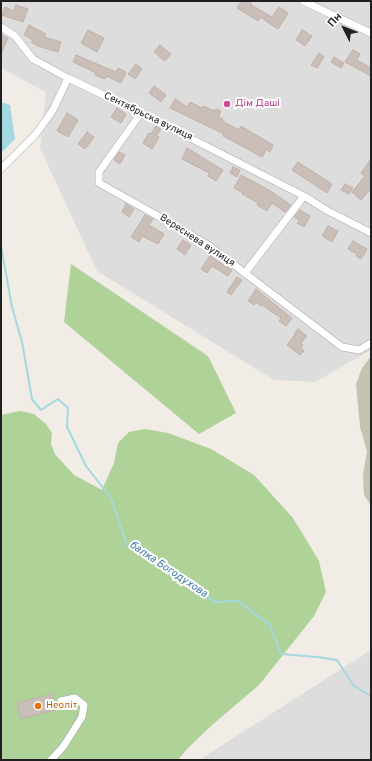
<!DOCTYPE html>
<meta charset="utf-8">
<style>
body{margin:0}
#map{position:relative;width:372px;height:761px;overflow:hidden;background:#f1ece6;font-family:Overpass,sans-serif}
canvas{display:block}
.frame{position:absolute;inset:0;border:2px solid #202020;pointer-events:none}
.north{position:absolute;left:324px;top:8px;width:40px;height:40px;-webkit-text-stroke:3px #fff;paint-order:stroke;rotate:312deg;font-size:11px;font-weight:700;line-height:16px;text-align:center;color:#202020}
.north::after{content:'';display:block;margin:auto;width:14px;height:18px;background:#202020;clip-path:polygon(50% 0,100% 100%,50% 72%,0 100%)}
</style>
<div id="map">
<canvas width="372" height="761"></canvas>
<div class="frame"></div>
<div class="north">Пн</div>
</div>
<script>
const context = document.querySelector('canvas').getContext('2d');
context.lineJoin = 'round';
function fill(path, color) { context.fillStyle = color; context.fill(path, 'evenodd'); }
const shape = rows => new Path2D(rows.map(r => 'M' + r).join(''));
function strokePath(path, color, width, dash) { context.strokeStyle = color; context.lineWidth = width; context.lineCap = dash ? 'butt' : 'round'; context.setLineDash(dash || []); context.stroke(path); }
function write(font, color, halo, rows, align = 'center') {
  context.font = font + ' Overpass,sans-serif'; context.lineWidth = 4; context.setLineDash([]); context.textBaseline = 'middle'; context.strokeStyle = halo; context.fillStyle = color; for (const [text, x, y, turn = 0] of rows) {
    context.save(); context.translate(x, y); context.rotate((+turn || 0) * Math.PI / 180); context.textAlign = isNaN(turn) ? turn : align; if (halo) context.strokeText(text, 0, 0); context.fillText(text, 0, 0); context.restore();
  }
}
fill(shape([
 [1,1,371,1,371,350,315,382,274,380,97,271,40,148,46,92,1,68],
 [371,650,371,760,199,760]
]), '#dedddd');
fill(shape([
 [371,356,371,506,364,495,363,475,367,451,360,427,356,384,362,368]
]), '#c6c4b0');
fill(shape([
 [71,264,208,356,236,413,199,434,64,322],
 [20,411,34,414,46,424,52,433,51,444,55,454,74,475,102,490,114,463,118,443,129,432,145,429,168,433,211,449,254,475,293,518,319,561,326,592,314,616,259,685,212,725,187,749,178,760,1,760,1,415]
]), '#aed298');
fill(shape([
 [1,102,10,105,15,139,1,153]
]), '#a4d8e0');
strokePath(shape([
 [1,246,12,307,22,342,32,399,41,410,58,399,68,408,67,427,86,466,111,498,127,545,156,560,215,602,238,601,270,625,281,654,317,657,337,660,354,686,371,696]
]), '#a4d8e0', 2);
const building = shape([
 [242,1,252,1,250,4,272,17,279,7,288,13,278,29,260,17,258,21,237,8,242,1],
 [16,5,28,9,23,22,2,15,5,7,14,11,16,5],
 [29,25,46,34,44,37,61,42,58,52,38,46,31,42,33,40,24,35,29,25],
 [88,30,104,38,97,52,81,43,88,30],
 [302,30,312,36,305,46,296,40,302,30],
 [1,35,8,38,1,54,1,35],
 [160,45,171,54,165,61,154,52,160,45],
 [353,50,360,54,357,60,371,68,371,76,345,62,353,50],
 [319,53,324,57,317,68,311,65,319,53],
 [76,55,116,72,118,68,126,72,121,83,106,76,105,79,95,75,96,73,86,68,73,62,76,55],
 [334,57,344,63,341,68,331,62,334,57],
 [136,64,142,69,135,79,128,74,136,64],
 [154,86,166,95,161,102,149,93,154,86],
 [175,99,187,107,190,102,202,108,203,106,215,111,216,109,221,111,218,117,223,119,222,121,239,130,241,126,273,145,270,152,266,150,262,157,223,136,224,134,170,108,175,99],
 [117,108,126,114,121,123,111,117,117,108],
 [67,113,78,120,68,137,57,131,67,113],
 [156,126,161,129,156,136,159,137,152,149,143,143,149,133,151,134,156,126],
 [87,132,94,137,85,149,78,144,87,132],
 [187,148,223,170,216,181,208,176,209,173,182,159,187,148],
 [119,152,125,155,120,164,114,160,119,152],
 [371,159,371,188,361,200,352,192,365,176,361,173,371,159],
 [298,162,332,184,327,193,292,170,298,162],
 [233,167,240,170,237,177,230,173,233,167],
 [241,175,269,190,291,205,285,212,272,203,267,211,257,205,258,203,242,194,243,193,234,188,241,175],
 [345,184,353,188,349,194,341,190,345,184],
 [126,204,134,209,129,217,122,212,126,204],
 [300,210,310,216,304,227,297,223,299,220,294,217,300,210],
 [145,215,153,219,149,225,164,234,158,244,142,236,139,242,131,237,145,215],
 [328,226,338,231,332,242,322,236,328,226],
 [183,240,191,245,185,255,177,249,183,240],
 [353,241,367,249,361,259,356,256,357,254,348,249,353,241],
 [210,256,232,270,228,276,212,266,207,273,201,269,210,256],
 [237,277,242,280,231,295,227,292,237,277],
 [256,289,292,318,286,326,279,321,281,318,262,305,261,306,256,302,254,305,248,301,256,289],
 [298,329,307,336,301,343,303,345,301,348,304,351,300,355,287,345,295,335,294,334,298,329],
 [52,694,56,710,21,719,17,703,52,694]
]);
fill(building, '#c9beb8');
strokePath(building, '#c3b1a7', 1);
const street = shape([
 [303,1,371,33],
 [1,27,15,36,33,59,68,78,141,113,304,196,328,211,371,233],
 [141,113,99,172,99,183,165,220,208,245,342,347,359,350,371,343],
 [1,169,36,134,53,110,68,78],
 [245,273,304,196],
 [51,760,63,747,82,717,84,705,75,698,61,701]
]);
strokePath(street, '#a7a7a7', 8);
strokePath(street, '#fff', 7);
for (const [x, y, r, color] of [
 [227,104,4,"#d1479c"],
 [38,706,4,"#e8710a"]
]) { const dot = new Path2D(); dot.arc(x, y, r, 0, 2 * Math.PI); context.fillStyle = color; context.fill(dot); strokePath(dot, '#fff', 1.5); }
write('10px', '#b23c85', '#fff', [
 ["Дім Даші",235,104]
], 'left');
write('10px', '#202020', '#fff', [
 ["Сентябрьска вулиця",148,117,26],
 ["Вереснева вулиця",197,241,33]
]);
write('10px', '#c56008', '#fff', [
 ["Неоліт",46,706]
], 'left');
write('italic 11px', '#417ba5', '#fff', [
 ["балка Богодухова",168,570,34]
]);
</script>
